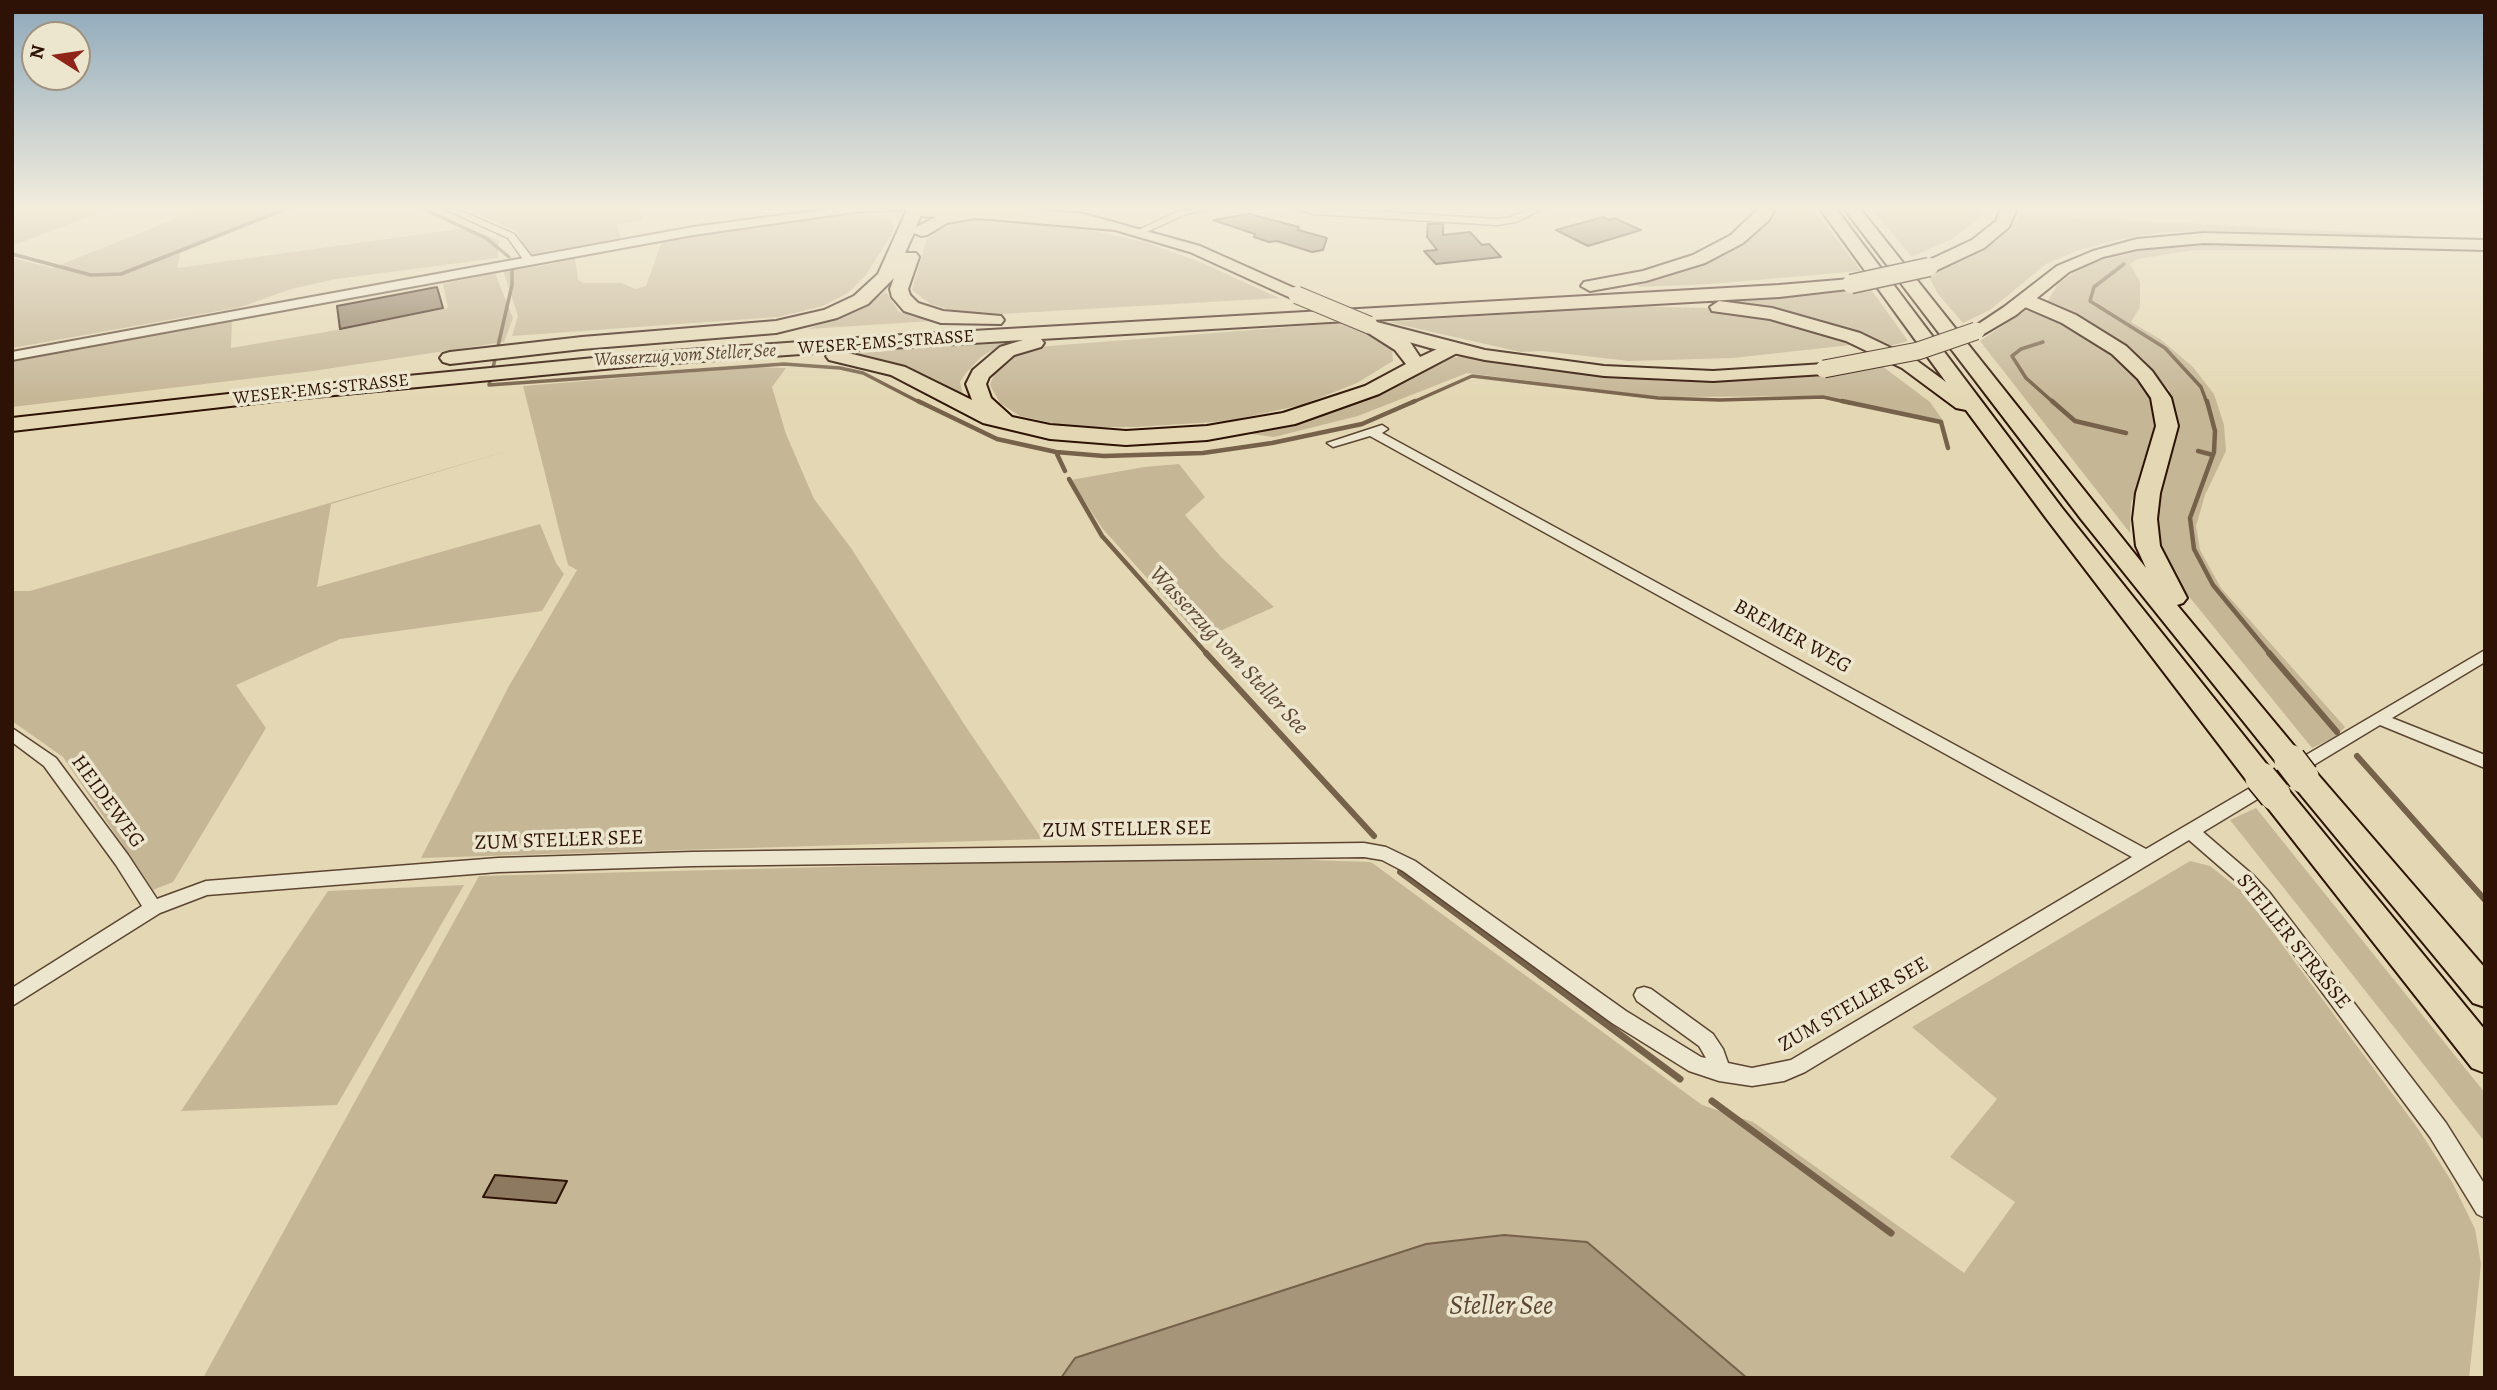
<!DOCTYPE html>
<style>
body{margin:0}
#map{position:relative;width:2497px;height:1390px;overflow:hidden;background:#e4d8b4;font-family:Alegreya,serif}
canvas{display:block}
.frame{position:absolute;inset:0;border:14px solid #2d1205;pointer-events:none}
.north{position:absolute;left:21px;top:21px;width:70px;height:70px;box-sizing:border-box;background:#ede6ce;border:2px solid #a0917e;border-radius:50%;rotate:282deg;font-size:19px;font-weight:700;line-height:28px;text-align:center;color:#2d1205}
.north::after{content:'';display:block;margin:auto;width:24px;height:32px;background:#8f2418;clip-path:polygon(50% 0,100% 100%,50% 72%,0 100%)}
</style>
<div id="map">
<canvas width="2497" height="1390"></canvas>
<div class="frame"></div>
<div class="north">N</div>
</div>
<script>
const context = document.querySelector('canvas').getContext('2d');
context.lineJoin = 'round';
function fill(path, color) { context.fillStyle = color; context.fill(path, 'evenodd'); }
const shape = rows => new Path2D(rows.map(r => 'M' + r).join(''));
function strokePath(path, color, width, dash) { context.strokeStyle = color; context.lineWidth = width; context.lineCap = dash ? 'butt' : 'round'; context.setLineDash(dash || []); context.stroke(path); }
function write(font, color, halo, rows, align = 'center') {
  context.font = font + ' Alegreya,serif'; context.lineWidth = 7; context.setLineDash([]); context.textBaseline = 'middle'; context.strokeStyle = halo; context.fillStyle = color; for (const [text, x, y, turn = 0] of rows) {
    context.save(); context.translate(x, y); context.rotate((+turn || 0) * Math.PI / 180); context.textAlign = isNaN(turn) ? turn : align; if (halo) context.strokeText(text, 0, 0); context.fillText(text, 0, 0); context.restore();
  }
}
fill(shape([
 [12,206,117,206,14,245],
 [208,206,294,206,180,253,177,268,466,228,499,240,498,258,336,279,291,289,241,307,12,348,12,258,52,268],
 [461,206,651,206,640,208,643,220,617,225,621,238,532,254,526,250,516,231],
 [1780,206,1811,206,1861,271,1710,284,1640,287,1635,284,1701,263,1751,239],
 [1869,206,1985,206,1978,219,1952,239,1912,257],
 [840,214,876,216,891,220,894,230,866,275,848,293,823,306,778,317,512,336,518,316,503,270,541,266,575,258,578,280,584,283,622,283,635,289,646,286,662,241,758,222],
 [2021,215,2411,235,2415,238,2227,231,2167,232,2116,240,2079,250,2046,264,1990,310,1963,323,1938,294,1928,275,1966,259,1997,241],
 [965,219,1079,228,1145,242,1200,262,1279,298,1000,314,958,312,930,304,912,290,926,241,934,232],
 [2196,243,2485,248,2485,250,2194,250,2138,259,2130,264,2140,282,2140,307,2131,322,2160,339,2193,367,2214,394,2224,425,2226,451,2205,495,2196,526,2200,550,2221,588,2345,727,2335,737,2312,748,2187,594,2159,552,2153,516,2175,420,2169,390,2144,360,2108,333,2047,302,2058,284,2086,264,2160,246],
 [495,273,513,318,504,342,313,371,12,407,12,362,232,319,231,348,326,332,448,308,443,284],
 [1870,288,1908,341,1890,346,1789,313,1745,305,1659,301],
 [886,292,899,312,932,321,808,329,858,310],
 [1626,306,1709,308,1781,319,1860,344,1733,358,1629,361,1542,351,1521,352,1388,322],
 [2029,308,2043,311,2105,345,2137,374,2153,406,2154,432,2131,504,2130,533,1980,341],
 [1340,323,1377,336,1392,350,1393,361,1357,383,1302,405,1228,421,1137,427,1071,427,1020,416,1000,403,990,385,996,369,1016,355,1037,347],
 [1005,343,981,357,966,373,960,382,963,395,937,381,893,363,847,353],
 [1457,357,1474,357,1520,366,1595,375,1666,381,1775,379,1882,366,1930,402,1944,422,1890,412,1824,396,1658,397,1467,373,1358,416,1274,437,1244,433,1312,417,1384,393,1447,358],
 [755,367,786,368,772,387,786,434,814,499,851,548,966,727,1042,839,421,858,509,686,577,570,568,565,523,386],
 [517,448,331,504,317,587,540,524,556,563,564,574,542,611,340,639,236,685,266,728,173,882,153,890,63,757,12,721,12,591,30,591],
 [1179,464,1205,497,1185,515,1221,557,1274,607,1202,639,1102,528,1071,480,1144,467],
 [2256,808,2485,1093,2485,1142,2230,820],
 [1310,860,1371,862,1702,1105,1753,1122,1964,1273,2015,1202,1950,1157,1997,1099,1912,1027,2190,861,2210,866,2244,893,2419,1130,2452,1182,2475,1229,2481,1264,2469,1378,203,1378,479,876,1062,861],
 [464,885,337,1105,181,1111,328,891]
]), '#c5b696');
const water = shape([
 [1504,1235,1587,1242,1747,1378,1061,1378,1075,1358,1426,1244,1504,1235]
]);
fill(water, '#a69578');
strokePath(water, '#76614a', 2);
strokePath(shape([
 [417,206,486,238,509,257],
 [12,254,91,275,121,274,293,206],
 [2124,264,2094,287,2090,301,2165,348,2201,387,2207,403],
 [512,267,512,285,489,385,784,364,840,368,863,373,921,403],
 [2043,342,2021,349,2012,356,2026,378,2054,403],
 [1411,403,1472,376,1658,398,1720,400,1823,397,1850,403]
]), '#76614a', 3.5);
strokePath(shape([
 [918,401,997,439,1056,452,1065,471],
 [1842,401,1941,422,1948,448],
 [2052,401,2075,421,2126,433],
 [2207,401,2215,431,2214,452,2190,518,2194,549,2213,585,2270,654],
 [2198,451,2213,455],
 [1056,452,1104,456,1203,453,1272,443,1362,424,1415,401],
 [1069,479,1102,536,1207,654]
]), '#76614a', 4.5);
strokePath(shape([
 [1206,653,1374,836],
 [2269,653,2337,732],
 [2357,756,2485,900],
 [1400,872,1542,977]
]), '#76614a', 6);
strokePath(shape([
 [1540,975,1680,1079],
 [1712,1101,1891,1233]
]), '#76614a', 7);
const building = shape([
 [1249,214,1299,227,1298,230,1327,238,1323,250,1312,252,1277,241,1269,242,1254,237,1255,234,1213,220,1249,214],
 [1603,217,1609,220,1614,218,1641,230,1588,246,1556,230,1603,217],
 [1428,224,1443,224,1443,235,1470,232,1482,245,1489,244,1501,257,1436,264,1424,251,1437,250,1427,237,1428,224],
 [437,287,443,308,340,329,337,306,437,287],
 [495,1175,567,1181,556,1203,483,1197,495,1175]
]);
fill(building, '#8c7960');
strokePath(building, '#2d1205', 2);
const minor = shape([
 [438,206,450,206,514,234,534,260,525,262,508,238,438,206],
 [1204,206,1223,206,1186,214,1142,234,1134,232,1181,210,1204,206],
 [1287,206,1497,219,1511,217,1537,206,1549,206,1516,222,1497,225,1313,214,1287,206],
 [1382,425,1388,429,1382,433,2146,849,2485,650,2485,662,2392,718,2485,755,2485,768,2380,725,2203,832,2254,876,2269,892,2446,1123,2485,1185,2485,1218,2477,1214,2430,1137,2255,902,2242,886,2189,840,1805,1072,1784,1081,1752,1086,1719,1081,1689,1071,1612,1023,1403,871,1382,860,1364,857,692,866,498,872,207,895,160,913,12,1006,12,988,142,906,116,865,44,766,12,742,12,728,56,758,128,855,157,899,206,881,498,858,692,852,1364,843,1386,847,1415,861,1626,1011,1701,1057,1706,1058,1699,1046,1637,1001,1634,995,1637,989,1644,987,1651,989,1713,1034,1723,1049,1728,1063,1752,1068,1791,1060,2132,857,1370,436,1333,447,1327,443,1382,425]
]);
const tertiary = shape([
 [853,206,922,206,916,209,854,212,693,235,12,360,12,352,693,227,853,206]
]);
const primary = shape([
 [909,206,1008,206,1084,214,1200,246,1303,292,1305,295,1303,298,1291,298,1190,252,1115,230,990,219,914,216,907,212,909,206],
 [2204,233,2485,240,2485,250,2204,243,2137,249,2103,257,2069,272,2016,315,1982,335,1970,335,1968,331,2004,307,2057,266,2093,251,2137,239,2204,233],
 [1369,320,1485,350,1604,366,1713,371,1824,364,1833,369,1824,374,1713,381,1604,376,1485,360,1430,348,1363,329,1361,325,1363,321,1369,320]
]);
const motorway = shape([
 [1761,206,1777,206,1768,221,1743,243,1705,263,1646,281,1590,291,1581,286,1584,282,1643,271,1693,255,1731,235,1761,206],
 [1818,206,1834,206,2062,508,2272,771,2276,778,2272,785,2286,787,2485,1030,2485,1073,2472,1068,2264,803,2260,795,2264,788,2250,785,2046,518,1966,410,1956,408,1902,368,1846,341,1770,319,1712,311,1710,307,1719,301,1772,308,1860,333,1916,360,1946,382,1818,206],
 [1842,206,1858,206,2146,568,2136,546,2133,519,2136,493,2156,426,2151,398,2138,379,2112,354,2062,323,2018,304,2016,300,2025,294,2032,296,2076,315,2126,346,2152,371,2171,398,2178,426,2160,493,2157,519,2160,546,2187,598,2183,603,2177,605,2300,753,2305,760,2300,767,2290,770,2280,767,2081,519,1842,206],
 [2002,206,2018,206,2009,227,1984,248,1935,271,1923,271,1920,267,1923,263,1972,240,1996,221,2002,206],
 [914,207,922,212,916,227,942,214,969,209,977,214,975,218,947,223,927,235,921,236,914,233,905,253,916,253,919,257,908,289,910,295,918,303,943,311,1001,316,1004,320,1001,324,941,323,904,311,892,297,890,289,894,278,868,304,837,318,776,333,582,349,450,364,443,362,440,358,443,354,450,352,582,337,776,321,824,310,854,296,878,274,906,212,914,207],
 [1851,279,1860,284,1857,288,1779,297,1372,320,1410,342,1420,357,1452,342,1459,344,1462,348,1459,352,1379,394,1295,424,1207,440,1126,445,1050,439,983,423,891,375,829,360,826,356,829,352,646,365,283,400,12,431,12,418,283,388,646,353,885,336,1779,285,1851,279],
 [1364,320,1359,325,1362,329,1395,350,1406,364,1365,386,1283,413,1207,426,1126,431,1050,425,1012,417,991,398,986,384,989,377,1014,355,1041,347,1044,343,1041,339,1364,320],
 [1023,340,1000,347,973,370,966,384,972,400,905,367,840,351,1023,340],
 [2303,766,2314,770,2485,968,2485,1007,2473,1003,2292,784,2288,777,2292,770,2303,766]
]);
strokePath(minor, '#5b4431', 3);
strokePath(tertiary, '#5b4431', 4);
strokePath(primary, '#2d1205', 4);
strokePath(motorway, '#2d1205', 4);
fill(minor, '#ede6ce');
fill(tertiary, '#ede6ce');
fill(primary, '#e4d8b4');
fill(motorway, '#e4d8b4');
const primaryBridge = shape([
 [1297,295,1369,325],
 [1824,369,1918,351,1976,331]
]);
const motorwayBridgeFar1 = shape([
 [1851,284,1929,267]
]);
const motorwayBridge = shape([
 [2290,760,2303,777],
 [2261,778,2275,795]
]);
strokePath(primaryBridge, '#2d1205', 19, []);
strokePath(motorwayBridgeFar1, '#2d1205', 21, []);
strokePath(motorwayBridge, '#2d1205', 34, []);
strokePath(primaryBridge, '#e4d8b4', 17);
strokePath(motorwayBridgeFar1, '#e4d8b4', 18);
strokePath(motorwayBridge, '#e4d8b4', 31);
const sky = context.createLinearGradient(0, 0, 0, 400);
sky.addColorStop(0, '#8da8bb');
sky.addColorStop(0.52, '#f3eddd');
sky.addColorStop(1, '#f3eddd00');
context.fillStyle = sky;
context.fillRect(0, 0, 2497, 400);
write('18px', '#2d1205', '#ede6ce', [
 ["WESER-EMS-STRASSE",886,343,-4],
 ["WESER-EMS-STRASSE",321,390,-6]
]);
write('italic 19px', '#5d4633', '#ede6ce', [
 ["Wasserzug vom Steller See",685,356,-3]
]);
write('21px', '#2d1205', '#ede6ce', [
 ["BREMER WEG",1792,637,29],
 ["HEIDEWEG",107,802,54],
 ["ZUM STELLER SEE",1127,830,-1],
 ["ZUM STELLER SEE",559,841,-2],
 ["STELLER STRASSE",2293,942,51],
 ["ZUM STELLER SEE",1854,1005,-30]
]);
write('italic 23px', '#5d4633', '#ede6ce', [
 ["Wasserzug vom Steller See",1228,651,47]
]);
write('italic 28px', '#5d4633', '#ede6ce', [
 ["Steller See",1501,1307]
]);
</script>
